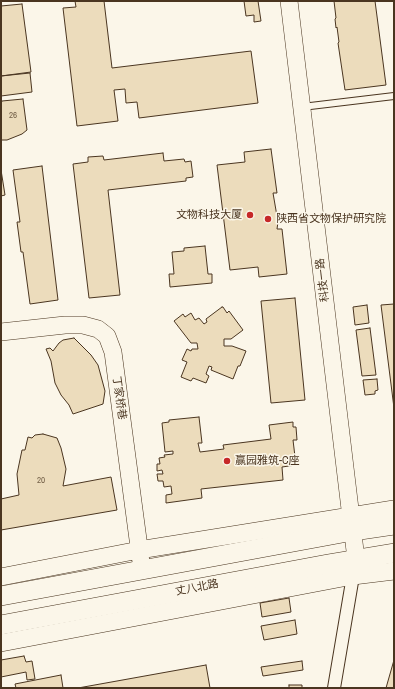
<!DOCTYPE html>
<meta charset="utf-8">
<style>
body{margin:0}
#map{position:relative;width:395px;height:689px;overflow:hidden;background:#fbf6e9;font-family:"Archivo Narrow",sans-serif}
canvas{display:block}
.frame{position:absolute;inset:0;border:2px solid #4a3520;pointer-events:none}
</style>
<div id="map">
<canvas width="395" height="689"></canvas>
<div class="frame"></div>
</div>
<script>
const context = document.querySelector('canvas').getContext('2d');
context.lineJoin = 'round';
function fill(path, color) { context.fillStyle = color; context.fill(path, 'evenodd'); }
const shape = rows => new Path2D(rows.map(r => 'M' + r).join(''));
function strokePath(path, color, width, dash) { context.strokeStyle = color; context.lineWidth = width; context.lineCap = dash ? 'butt' : 'round'; context.setLineDash(dash || []); context.stroke(path); }
function write(font, color, halo, rows, align = 'center') {
  context.font = font + ' "Archivo Narrow","Noto Sans SC",sans-serif'; context.lineWidth = 3; context.setLineDash([]); context.textBaseline = 'middle'; context.strokeStyle = halo; context.fillStyle = color; for (const [text, x, y, turn = 0] of rows) {
    context.save(); context.translate(x, y); context.rotate((+turn || 0) * Math.PI / 180); context.textAlign = isNaN(turn) ? turn : align; if (halo) context.strokeText(text, 0, 0); context.fillText(text, 0, 0); context.restore();
  }
}
const building = shape([
 [75,1,104,1,112,68,251,51,258,103,139,118,137,102,126,103,125,89,114,90,118,121,77,126,63,8,76,7,75,1],
 [244,1,258,1,261,21,254,22,254,15,246,16,244,1],
 [334,1,375,1,386,85,345,90,338,43,339,42,337,27,336,28,335,19,336,18,334,1],
 [22,4,31,72,1,76,1,6,22,4],
 [30,73,32,92,1,96,1,76,30,73],
 [23,99,27,130,22,134,7,140,1,140,1,103,2,101,23,99],
 [271,149,277,193,273,193,278,222,277,229,282,229,287,274,259,277,258,267,230,270,217,165,245,162,244,152,271,149],
 [163,153,164,161,184,159,185,162,191,161,193,177,186,178,186,181,108,190,120,295,89,298,73,164,88,162,88,157,103,156,104,160,163,153],
 [42,166,58,300,30,304,23,252,21,252,17,222,20,222,13,170,42,166],
 [1,170,5,195,1,196,1,170],
 [205,246,208,274,212,274,212,283,170,287,169,274,174,274,172,252,184,251,184,248,205,246],
 [295,298,305,400,271,403,261,301,295,298],
 [394,304,394,408,381,305,394,304],
 [367,305,369,323,355,325,353,307,367,305],
 [222,307,223,307,227,313,229,311,243,330,231,339,224,339,224,346,232,346,246,351,240,366,238,366,233,379,211,370,212,367,209,366,206,374,209,376,206,383,193,378,191,381,181,377,187,362,182,360,187,349,191,351,192,349,198,349,197,343,191,343,174,321,183,314,185,317,191,313,195,320,199,318,204,324,207,322,206,319,222,307],
 [370,328,376,375,362,376,356,330,370,328],
 [74,338,91,355,98,365,105,391,103,404,73,414,69,405,61,395,55,383,51,361,46,349,50,348,53,351,59,343,63,340,74,338],
 [377,379,378,390,375,391,375,394,365,395,363,380,377,379],
 [199,417,202,443,198,443,200,452,224,449,223,445,271,439,269,425,293,422,293,427,296,427,297,440,293,440,296,465,282,467,283,480,201,489,202,498,166,503,166,495,172,494,171,486,164,487,163,481,158,481,157,474,163,474,162,470,157,471,157,464,160,464,159,458,165,457,164,455,173,454,173,451,165,452,162,423,169,422,169,420,199,417],
 [43,434,57,438,61,448,66,469,63,486,111,477,117,510,1,530,1,499,19,495,17,474,22,450,25,450,28,437,32,438,35,435,43,434],
 [289,598,291,612,262,617,260,603,289,598],
 [295,620,297,634,264,640,261,626,295,620],
 [24,656,26,662,32,661,35,679,27,680,26,672,1,677,1,660,24,656],
 [394,660,394,688,386,688,394,660],
 [302,661,303,670,263,676,261,667,302,661],
 [206,665,210,688,78,688,206,665],
 [61,675,63,688,16,688,15,684,61,675],
 [289,685,302,685,302,688,289,688,289,685]
]);
fill(building, '#ecdcbc');
strokePath(building, '#4a3520', 1);
const lane = shape([
 [302,107,394,96]
]);
const street = shape([
 [334,688,354,570]
]);
const secondary = shape([
 [289,1,356,559],
 [1,332,65,325,83,325,98,329,107,336,113,352,141,562],
 [1,577,139,550,394,509],
 [1,643,353,576,394,571]
]);
const primary = shape([
 [1,596,353,531,394,525],
 [1,625,328,564,394,553]
]);
strokePath(lane, '#4a3520', 8);
strokePath(street, '#4a3520', 14);
strokePath(secondary, '#4a3520', 18);
strokePath(primary, '#4a3520', 20);
strokePath(lane, '#fbf6e9', 6);
strokePath(street, '#fbf6e9', 12);
strokePath(secondary, '#fbf6e9', 17);
strokePath(primary, '#fbf6e9', 19);
for (const [x, y, r, color] of [
 [250,215,4,"#c62828"],
 [268,219,4,"#c62828"],
 [227,461,4,"#c62828"]
]) { const dot = new Path2D(); dot.arc(x, y, r, 0, 2 * Math.PI); context.fillStyle = color; context.fill(dot); strokePath(dot, '#fbf6e9', 1.5); }
write('9px', '#725f47', null, [
 ["26",13,116],
 ["20",41,481]
]);
write('11px', '#4a3520', '#fbf6e9', [
 ["文物科技大厦",242,215,"right"],
 ["陕西省文物保护研究院",276,219],
 ["赢园雅筑-C座",235,461]
], 'left');
write('11px', '#4a3520', '#fbf6e9', [
 ["科技一路",323,280,-97],
 ["丁家桥巷",119,398,82],
 ["丈八北路",197,588,-11]
]);
</script>
